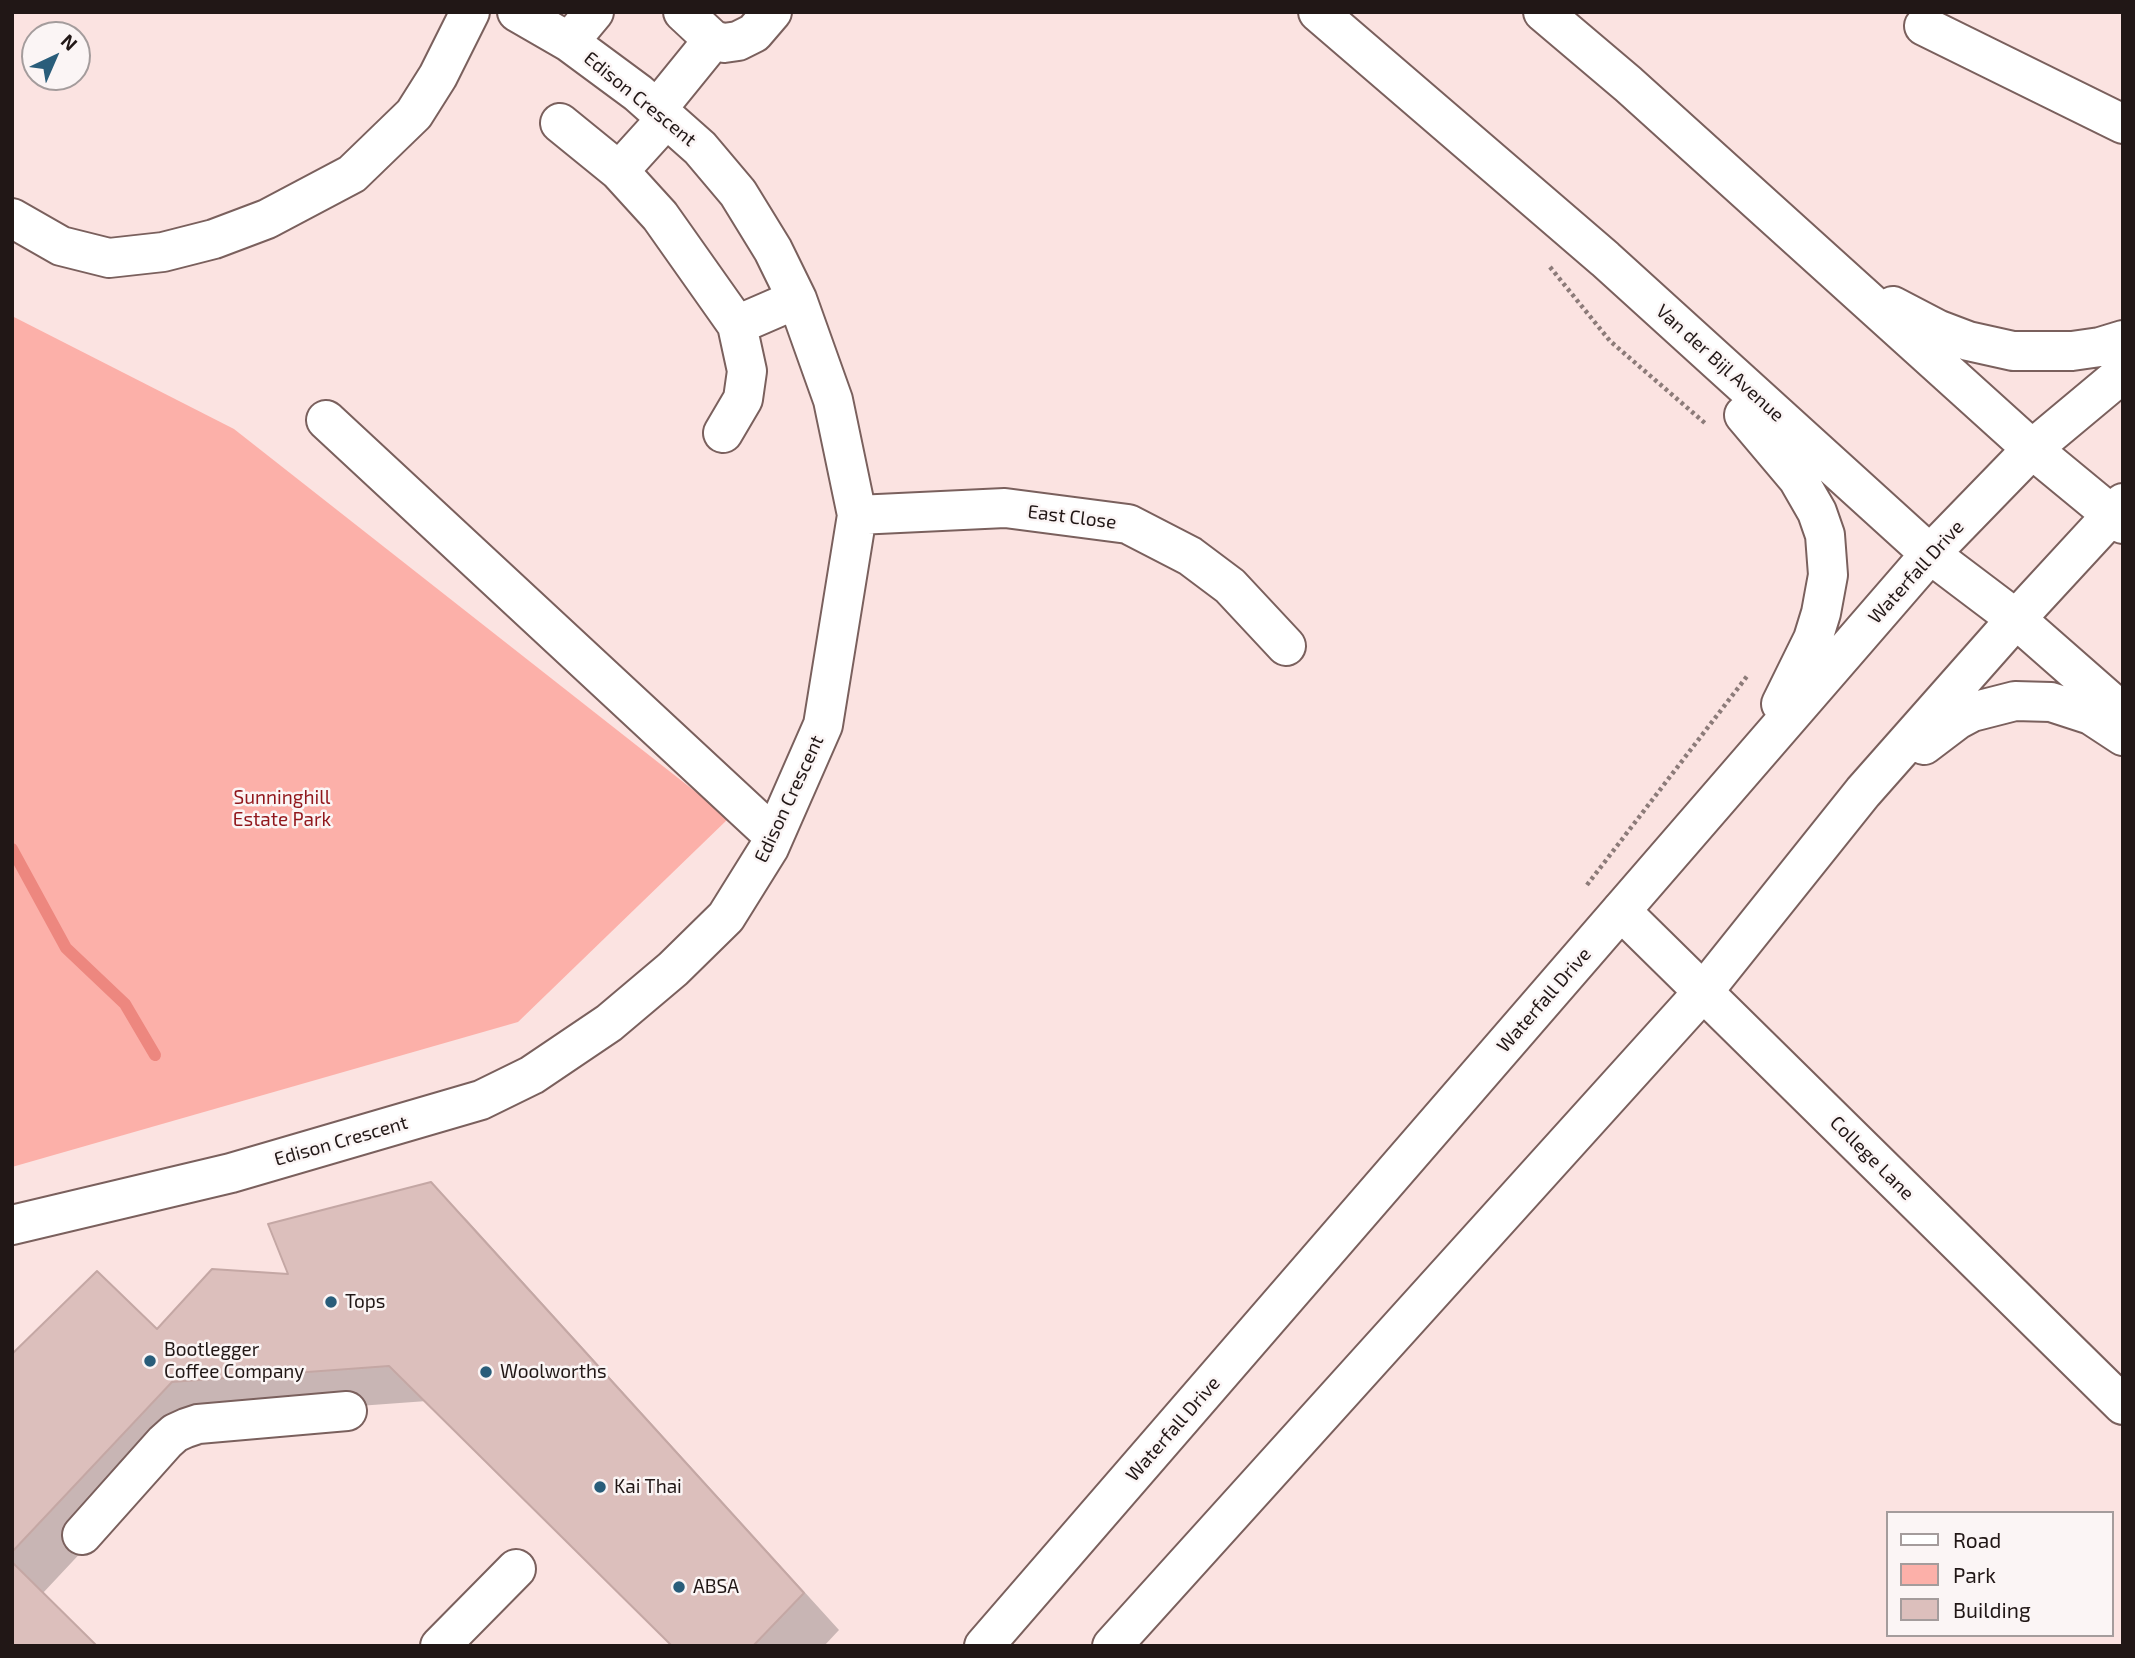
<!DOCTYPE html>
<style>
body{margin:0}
#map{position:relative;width:2135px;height:1658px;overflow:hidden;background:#fbe3e1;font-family:"Exo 2",sans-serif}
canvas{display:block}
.frame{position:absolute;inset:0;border:14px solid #211716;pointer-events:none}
.legend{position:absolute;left:1886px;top:1511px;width:228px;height:126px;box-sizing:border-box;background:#fbf5f5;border:2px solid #a49c9c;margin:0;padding:9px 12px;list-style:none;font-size:21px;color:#211716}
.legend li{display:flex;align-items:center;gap:14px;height:35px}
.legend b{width:35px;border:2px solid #a49c9c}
.north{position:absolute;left:21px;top:21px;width:70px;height:70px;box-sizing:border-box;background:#fbf5f5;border:2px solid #a49c9c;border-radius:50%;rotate:44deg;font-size:19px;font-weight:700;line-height:28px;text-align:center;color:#211716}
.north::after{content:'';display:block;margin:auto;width:24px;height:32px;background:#295d7a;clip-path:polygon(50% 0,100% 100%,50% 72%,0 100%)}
</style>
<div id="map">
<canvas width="2135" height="1658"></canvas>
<div class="frame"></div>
<ul class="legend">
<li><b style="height:9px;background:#fff"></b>Road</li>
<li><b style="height:19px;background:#fcb0a9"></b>Park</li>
<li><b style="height:19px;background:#dcbfbc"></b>Building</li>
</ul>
<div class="north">N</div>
</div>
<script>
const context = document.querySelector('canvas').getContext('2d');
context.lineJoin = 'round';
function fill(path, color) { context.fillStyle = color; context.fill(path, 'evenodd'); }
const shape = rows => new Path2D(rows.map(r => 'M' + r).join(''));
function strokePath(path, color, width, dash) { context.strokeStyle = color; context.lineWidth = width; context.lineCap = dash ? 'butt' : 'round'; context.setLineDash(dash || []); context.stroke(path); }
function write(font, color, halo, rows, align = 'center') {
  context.font = font + ' "Exo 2",sans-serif'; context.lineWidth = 5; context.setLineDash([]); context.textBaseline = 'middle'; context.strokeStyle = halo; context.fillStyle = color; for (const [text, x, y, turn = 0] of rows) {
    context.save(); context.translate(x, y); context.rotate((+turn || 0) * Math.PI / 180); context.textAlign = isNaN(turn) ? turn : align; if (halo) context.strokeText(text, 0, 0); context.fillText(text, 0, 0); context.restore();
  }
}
fill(shape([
 [12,316,234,429,729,818,518,1022,12,1167]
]), '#fcb0a9');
fill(shape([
 [430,1184,467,1220,839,1630,824,1646,674,1646,427,1401,208,1417,42,1594,12,1646,12,1356,157,1331,290,1275]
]), '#0003');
strokePath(shape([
 [12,849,66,948,125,1004,155,1055]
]), '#ed877f', 12);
const building = shape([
 [431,1182,804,1593,753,1646,672,1646,389,1366,172,1382,12,1552,12,1354,97,1271,157,1329,212,1269,288,1274,268,1224,431,1182],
 [12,1562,97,1646,12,1646,12,1562]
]);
fill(building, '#dcbfbc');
strokePath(building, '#c4a7a4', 2);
const minor = shape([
 [683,12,713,40],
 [1924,26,2123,124],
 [569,42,594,12],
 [657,109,713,40,724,43,738,41,754,33,772,12],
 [560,123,619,171,660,216,737,325],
 [619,171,667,118],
 [12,218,61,246,109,258,163,252,214,239,267,219,352,174,414,114,438,76,470,12],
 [326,420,774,836],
 [723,433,743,399,747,371,737,325,797,299],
 [857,515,1005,508,1128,524,1190,556,1230,586,1286,646],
 [1621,911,2123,1405],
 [12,1225,231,1173,481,1100,532,1075,609,1023,673,969,726,917,769,848,823,725,857,515,833,400,797,299,773,250,738,193,700,148,638,93,569,42,517,12],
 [82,1535,165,1442,175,1433,186,1428,198,1424,347,1411],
 [440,1646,516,1569]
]);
const major = shape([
 [1318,12,1605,259,1930,554,2016,619,2123,713],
 [1543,12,1628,84,2032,449,2123,524],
 [1893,306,1939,330,1968,341,2013,351,2072,351,2100,347,2123,340],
 [1744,415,1798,479,1817,512,1825,535,1828,575,1821,613,1813,639,1781,704],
 [1924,745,1957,720,1972,712,2015,701,2051,702,2091,715,2123,736],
 [984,1646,1930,554,2032,449,2123,373],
 [1112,1646,1703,992,1863,792,2016,619,2123,503]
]);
strokePath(minor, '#7a605d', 42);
strokePath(major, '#7a605d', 42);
strokePath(shape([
 [1550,267,1610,341,1706,424],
 [1587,885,1748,675]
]), '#8c7b79', 4.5, [3.5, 3.5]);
strokePath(minor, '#fff', 38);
strokePath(major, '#fff', 38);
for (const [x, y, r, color] of [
 [331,1302,7,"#295d7a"],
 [150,1361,7,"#295d7a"],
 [486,1372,7,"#295d7a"],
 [600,1487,7,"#295d7a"],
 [679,1587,7,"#295d7a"]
]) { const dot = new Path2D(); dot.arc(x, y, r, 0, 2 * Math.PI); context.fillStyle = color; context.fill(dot); strokePath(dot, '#fbf5f5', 2.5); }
write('19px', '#211716', '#fbf5f5', [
 ["Edison Crescent",640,99,39],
 ["Van der Bijl Avenue",1720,363,42],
 ["East Close",1072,517,7],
 ["Waterfall Drive",1916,572,-48],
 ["Edison Crescent",789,799,-65],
 ["Waterfall Drive",1544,1000,-49],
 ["Edison Crescent",341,1141,-16],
 ["College Lane",1872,1158,45],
 ["Waterfall Drive",1173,1429,-49]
]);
write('19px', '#91171c', '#fbf5f5', [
 ["Sunninghill",282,798],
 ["Estate Park",282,820]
]);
write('19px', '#211716', '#fbf5f5', [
 ["Tops",345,1302],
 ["Bootlegger",164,1350],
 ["Coffee Company",164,1372],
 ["Woolworths",500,1372],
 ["Kai Thai",614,1487],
 ["ABSA",693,1587]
], 'left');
</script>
